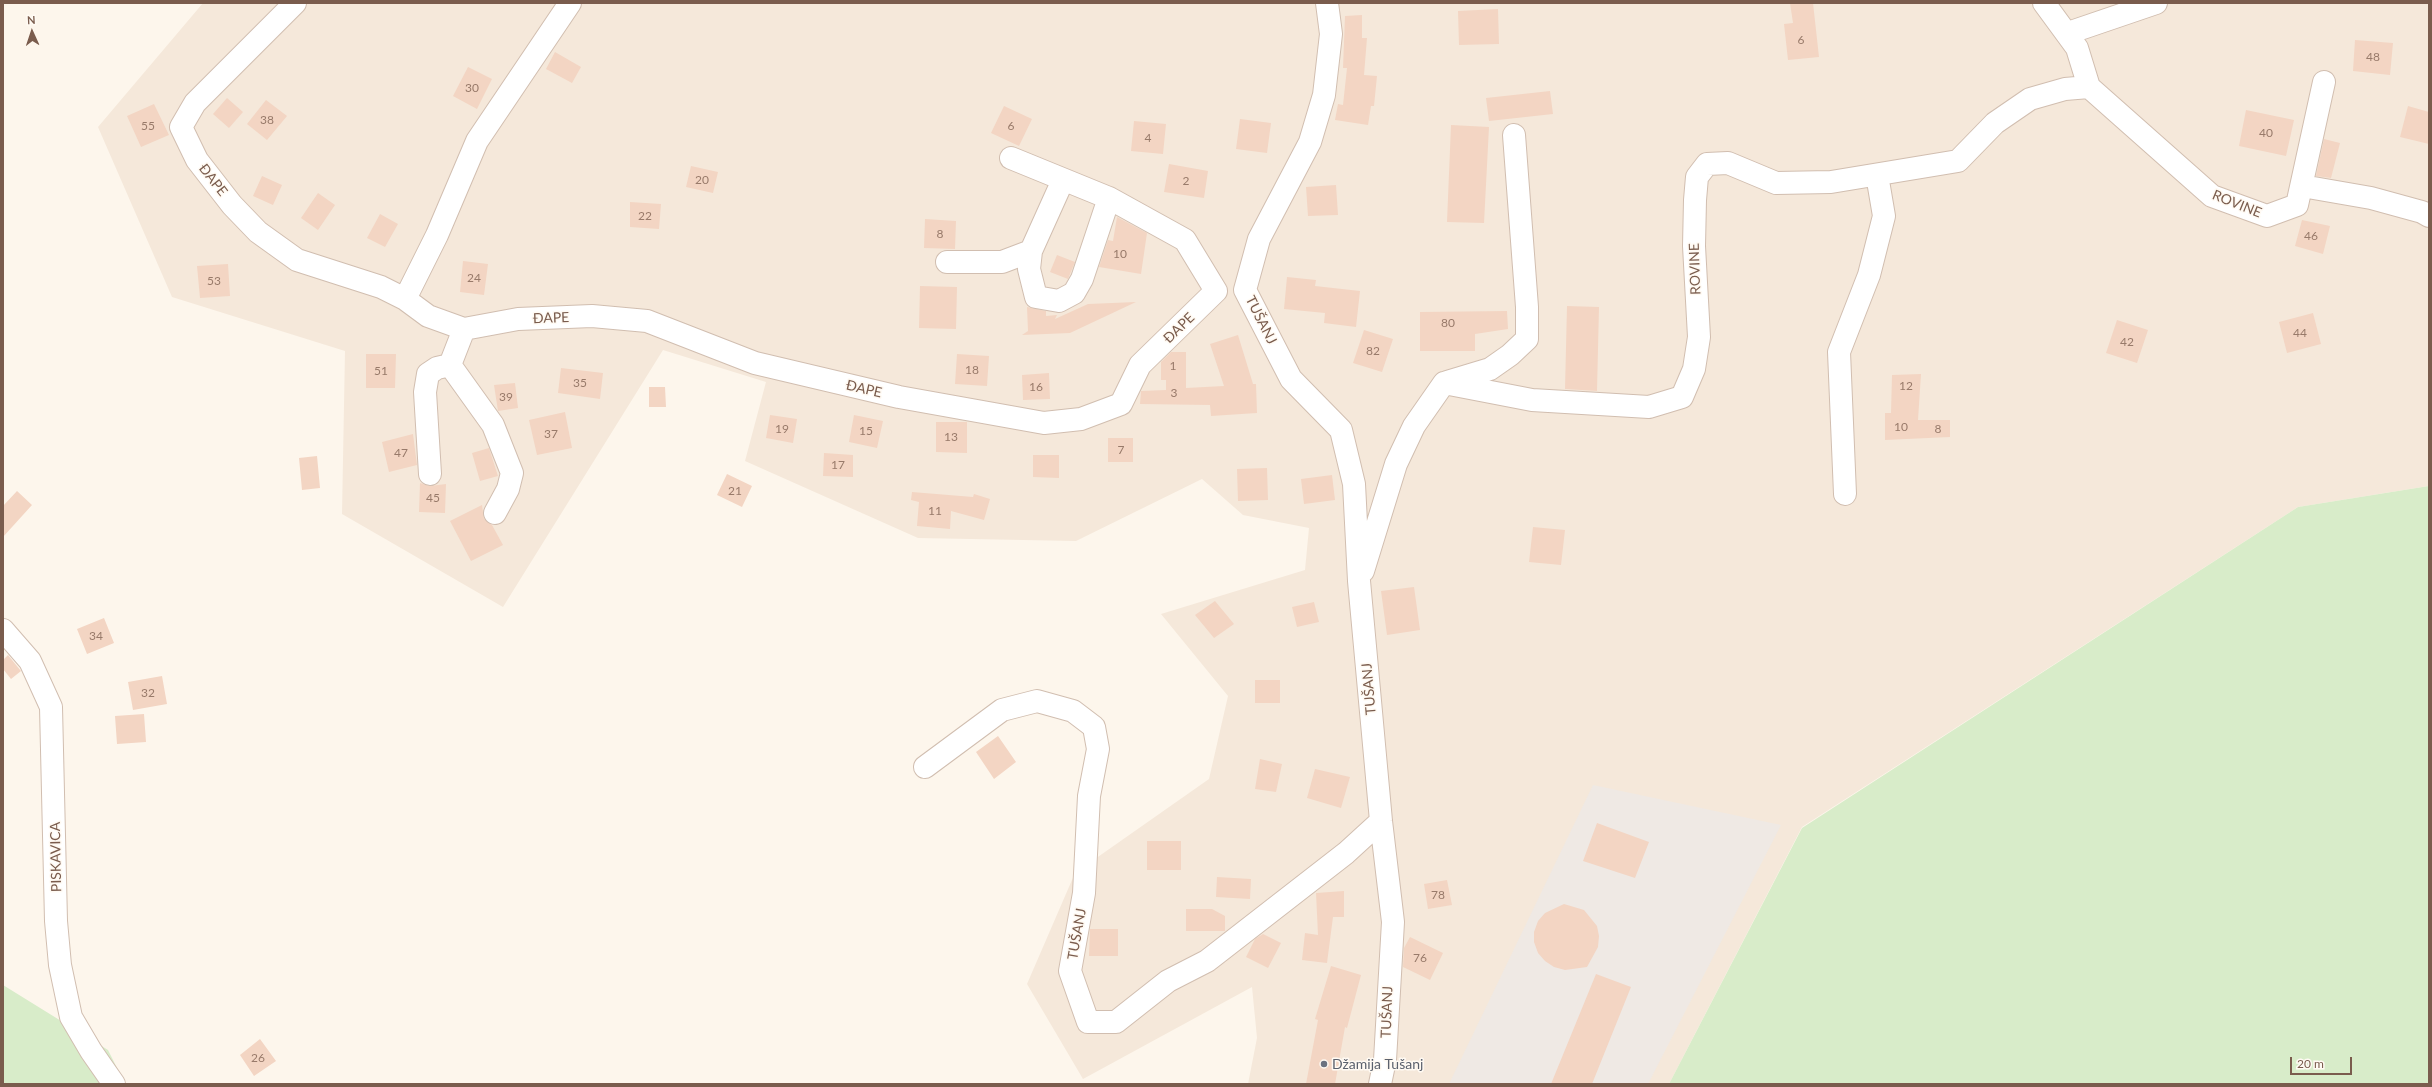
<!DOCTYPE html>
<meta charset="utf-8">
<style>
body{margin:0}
#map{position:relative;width:2432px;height:1087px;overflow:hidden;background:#fdf6ec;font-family:Lato,sans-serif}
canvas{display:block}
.frame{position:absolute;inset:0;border:4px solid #7a5c4d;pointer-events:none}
.north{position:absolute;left:12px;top:12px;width:40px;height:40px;-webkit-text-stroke:3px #fffaf3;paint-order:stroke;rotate:357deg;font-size:11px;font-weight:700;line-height:16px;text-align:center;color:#7a5c4d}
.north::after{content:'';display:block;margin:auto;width:14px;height:18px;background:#7a5c4d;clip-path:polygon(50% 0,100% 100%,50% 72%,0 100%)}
.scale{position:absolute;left:2290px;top:1057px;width:62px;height:18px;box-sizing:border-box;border:2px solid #7a5c4d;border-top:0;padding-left:5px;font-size:12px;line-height:14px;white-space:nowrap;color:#7a5c4d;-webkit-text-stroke:3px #fffaf3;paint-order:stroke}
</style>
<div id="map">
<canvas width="2432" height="1087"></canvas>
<div class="frame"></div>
<div class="north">N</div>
<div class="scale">20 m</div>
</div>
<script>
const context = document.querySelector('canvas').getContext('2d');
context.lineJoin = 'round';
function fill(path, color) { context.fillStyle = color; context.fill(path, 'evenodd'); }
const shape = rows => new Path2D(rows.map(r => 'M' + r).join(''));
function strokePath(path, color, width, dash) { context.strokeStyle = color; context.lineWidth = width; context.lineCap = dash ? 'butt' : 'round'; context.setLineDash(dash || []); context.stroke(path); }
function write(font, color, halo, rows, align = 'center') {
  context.font = font + ' Lato,sans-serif'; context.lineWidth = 3; context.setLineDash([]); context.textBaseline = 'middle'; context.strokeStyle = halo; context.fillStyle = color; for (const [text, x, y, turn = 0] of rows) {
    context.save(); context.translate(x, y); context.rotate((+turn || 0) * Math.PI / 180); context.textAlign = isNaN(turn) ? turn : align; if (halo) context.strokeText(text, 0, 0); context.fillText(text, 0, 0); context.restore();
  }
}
fill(shape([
 [203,3,2429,3,2429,486,2298,507,1802,827,1669,1084,1248,1084,1257,1038,1252,987,1083,1079,1027,984,1075,873,1209,779,1228,696,1161,614,1305,570,1309,528,1243,515,1202,479,1076,541,918,538,745,461,766,382,663,350,503,607,342,514,345,351,172,297,98,127]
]), '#f5e8da');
fill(shape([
 [1593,785,1781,825,1648,1084,1449,1084]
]), '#efe9e4');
fill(shape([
 [2429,486,2429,1084,1669,1084,1802,828,2298,507],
 [3,985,108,1050,125,1084,3,1084]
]), '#d8ecc9');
fill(shape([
 [1790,3,1813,3,1819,57,1788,60,1784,24,1793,23],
 [1498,9,1499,44,1459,45,1458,11],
 [1362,15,1362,38,1367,38,1364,75,1377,76,1374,106,1371,106,1368,125,1335,120,1338,104,1343,105,1347,68,1343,68,1345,16],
 [2355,40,2393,43,2390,75,2353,71],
 [555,52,581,67,572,83,546,69],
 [468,67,492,79,477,109,453,96],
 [1550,91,1553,114,1489,121,1486,98],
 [227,98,243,112,229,128,213,114],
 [266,100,287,116,267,140,247,124],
 [154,104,169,135,141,147,127,116],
 [1004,106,1032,119,1019,146,991,133],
 [2408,106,2429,112,2429,144,2400,137],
 [2246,110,2294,120,2286,156,2239,146],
 [1240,119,1271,123,1267,153,1236,149],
 [1134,121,1166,124,1163,154,1131,151],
 [1451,125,1489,127,1484,223,1447,222],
 [2324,139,2340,143,2331,178,2316,176],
 [1169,164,1208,171,1204,198,1164,192],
 [691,166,718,172,713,193,686,187],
 [262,176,282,185,273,205,253,196],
 [1336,185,1338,215,1308,216,1306,187],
 [318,193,335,205,318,230,301,218],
 [630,202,661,204,659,229,630,227],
 [380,214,398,224,385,247,367,238],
 [1117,217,1147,233,1141,274,1099,267,1108,240,1113,241],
 [925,219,956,221,955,249,924,248],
 [2302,220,2330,226,2323,254,2295,246],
 [1057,255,1075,262,1068,279,1050,272],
 [463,261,488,264,484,295,460,292],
 [228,264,230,296,200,298,197,266],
 [1287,277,1316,280,1315,286,1360,291,1356,327,1324,323,1325,313,1284,309],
 [920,286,957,287,956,329,919,328],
 [1136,302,1070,333,1022,335,1028,331,1027,307,1046,311,1046,316,1057,315,1055,319,1088,304],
 [1567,306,1599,307,1597,391,1565,389],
 [1507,311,1508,329,1475,334,1475,351,1420,351,1420,312],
 [2313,313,2321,344,2287,353,2279,322],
 [2117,320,2148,330,2137,363,2106,353],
 [1364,330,1393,339,1382,372,1353,363],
 [1238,335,1253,384,1256,384,1257,413,1211,416,1210,405,1140,404,1141,391,1166,390,1166,380,1161,380,1161,362,1171,352,1186,352,1186,388,1224,386,1210,344],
 [366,354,396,354,395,388,366,388],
 [957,354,989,356,987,386,955,384],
 [561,368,603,373,600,399,558,393],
 [1049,373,1050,399,1023,400,1022,375],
 [1921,374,1918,420,1950,420,1950,437,1885,440,1885,413,1891,413,1892,375],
 [515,383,518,408,498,411,494,385],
 [649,387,665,387,666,407,649,407],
 [565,412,572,448,537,455,529,420],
 [770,415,797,419,793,443,766,438],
 [854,415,883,421,877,448,849,442],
 [936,422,967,422,967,453,936,452],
 [413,434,417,465,389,472,382,442],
 [1108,438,1133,438,1133,462,1108,462],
 [489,448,498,476,480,481,472,453],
 [824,453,853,455,853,477,823,476],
 [1033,455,1059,455,1059,478,1033,477],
 [317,456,320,488,302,490,299,458],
 [1267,468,1268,500,1238,501,1237,469],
 [727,474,752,486,742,507,717,495],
 [1332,475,1335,500,1304,504,1301,479],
 [420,483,430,486,446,484,445,513,419,512],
 [17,491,32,505,3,537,3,506],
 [912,492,973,497,974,494,990,499,984,520,951,511,950,529,917,526,919,502,911,500],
 [482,505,484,519,492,525,503,545,471,561,450,521],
 [1533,527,1565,530,1561,565,1529,562],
 [1414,587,1420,630,1387,635,1381,591],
 [1215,601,1234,624,1214,638,1195,615],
 [1314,602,1319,622,1297,627,1292,607],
 [104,618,114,643,87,654,77,629],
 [8,655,21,671,11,679,3,669,3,660],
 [162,676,167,704,133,710,128,682],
 [1255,680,1280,680,1280,703,1255,703],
 [144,714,146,742,117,744,115,716],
 [998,736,1016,762,994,779,976,752],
 [1260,759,1282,764,1276,792,1255,789],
 [1315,769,1350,777,1341,808,1307,798],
 [1597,823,1649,842,1635,878,1583,861],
 [1147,841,1181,841,1181,870,1147,870],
 [1217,877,1251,879,1250,899,1216,897],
 [1447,880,1452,905,1428,909,1424,884],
 [1344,891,1344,917,1333,917,1327,963,1302,960,1305,933,1318,935,1316,893],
 [1564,904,1584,910,1597,926,1599,936,1598,947,1587,967,1565,970,1554,967,1545,961,1538,953,1534,942,1534,932,1538,921,1545,913],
 [1186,909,1212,909,1225,916,1225,931,1186,931],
 [1090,929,1118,929,1118,956,1089,956],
 [1263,934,1281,943,1268,968,1246,957,1255,939],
 [1410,937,1443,953,1430,980,1403,967,1404,948],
 [1331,966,1361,975,1347,1028,1345,1027,1335,1084,1306,1084,1318,1020,1315,1019],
 [1596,974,1631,987,1592,1084,1551,1084],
 [260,1039,276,1061,254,1076,240,1055]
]), '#f3d5c3');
const minor = shape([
 [295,3,195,103,181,127,197,160,232,205,258,232,297,260,381,287,405,299,428,316,464,329,518,319,592,316,647,321,755,363,899,397,1044,423,1081,419,1121,404,1140,365,1216,291],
 [1327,3,1331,34,1324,95,1310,142,1259,239,1245,290,1291,379,1341,430,1354,484,1359,581,1381,821,1393,922,1385,1060,1380,1084],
 [2044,3,2077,48,2089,87,2212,196,2267,216,2297,205,2324,82],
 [2068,33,2156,3],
 [1011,158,1109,198,1185,240,1216,291],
 [1063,180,1031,251,1029,269,1036,297,1059,301,1074,293,1082,279,1109,198],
 [2302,186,2371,198,2422,212,2429,216],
 [947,262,1002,262,1031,251],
 [405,299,437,235,477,141,570,3],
 [464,329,450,365,493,425,512,473,508,489,495,513],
 [1447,382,1490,369,1510,355,1527,339,1527,307,1514,135],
 [430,474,425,392,428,374,437,368,450,365],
 [1845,494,1839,352,1869,275,1884,216,1877,175],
 [1363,571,1396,464,1414,426,1444,383,1532,400,1649,407,1682,397,1694,369,1699,337,1694,246,1695,200,1697,177,1707,164,1728,163,1776,183,1831,182,1958,161,1995,123,2030,99,2065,89,2089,87],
 [3,630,30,661,51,707,56,921,60,965,71,1017,91,1051,114,1084],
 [925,767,1002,710,1037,701,1073,711,1094,727,1098,749,1089,796,1084,893,1070,971,1088,1022,1116,1022,1168,981,1207,961,1346,853,1381,821]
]);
strokePath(minor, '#d1beb0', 24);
strokePath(minor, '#fff', 22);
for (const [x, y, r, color] of [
 [1324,1064,4,"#6b7280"]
]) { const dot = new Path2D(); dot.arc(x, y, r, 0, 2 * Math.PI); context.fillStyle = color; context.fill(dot); strokePath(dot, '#fffaf3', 1.5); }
write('12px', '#987a6a', null, [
 ["6",1801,40],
 ["48",2373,57],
 ["30",472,88],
 ["38",267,120],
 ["55",148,126],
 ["6",1011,126],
 ["40",2266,133],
 ["4",1148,138],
 ["20",702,180],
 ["2",1186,181],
 ["22",645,216],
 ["8",940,234],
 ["46",2311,236],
 ["10",1120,254],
 ["24",474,278],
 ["53",214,281],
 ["80",1448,323],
 ["44",2300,333],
 ["42",2127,342],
 ["82",1373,351],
 ["1",1173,366],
 ["18",972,370],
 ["51",381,371],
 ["35",580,383],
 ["12",1906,386],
 ["16",1036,387],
 ["3",1174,393],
 ["39",506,397],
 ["10",1901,427],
 ["19",782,429],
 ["8",1938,429],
 ["15",866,431],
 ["37",551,434],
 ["13",951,437],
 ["7",1121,450],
 ["47",401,453],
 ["17",838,465],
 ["21",735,491],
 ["45",433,498],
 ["11",935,511],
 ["34",96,636],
 ["32",148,693],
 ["78",1438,895],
 ["76",1420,958],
 ["26",258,1058]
]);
write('14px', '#7a5c4d', '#fffaf3', [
 ["ĐAPE",213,180,52],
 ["ROVINE",2237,204,22],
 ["ROVINE",1695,269,-92],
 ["ĐAPE",551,318,-2],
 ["TUŠANJ",1261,320,63],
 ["ĐAPE",1179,328,-44],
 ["ĐAPE",864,389,13],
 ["TUŠANJ",1369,689,-95],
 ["PISKAVICA",56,857,-91],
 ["TUŠANJ",1077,934,-80],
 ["TUŠANJ",1387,1012,-88]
]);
write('14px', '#5b616d', '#fffaf3', [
 ["Džamija Tušanj",1332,1064]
], 'left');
</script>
